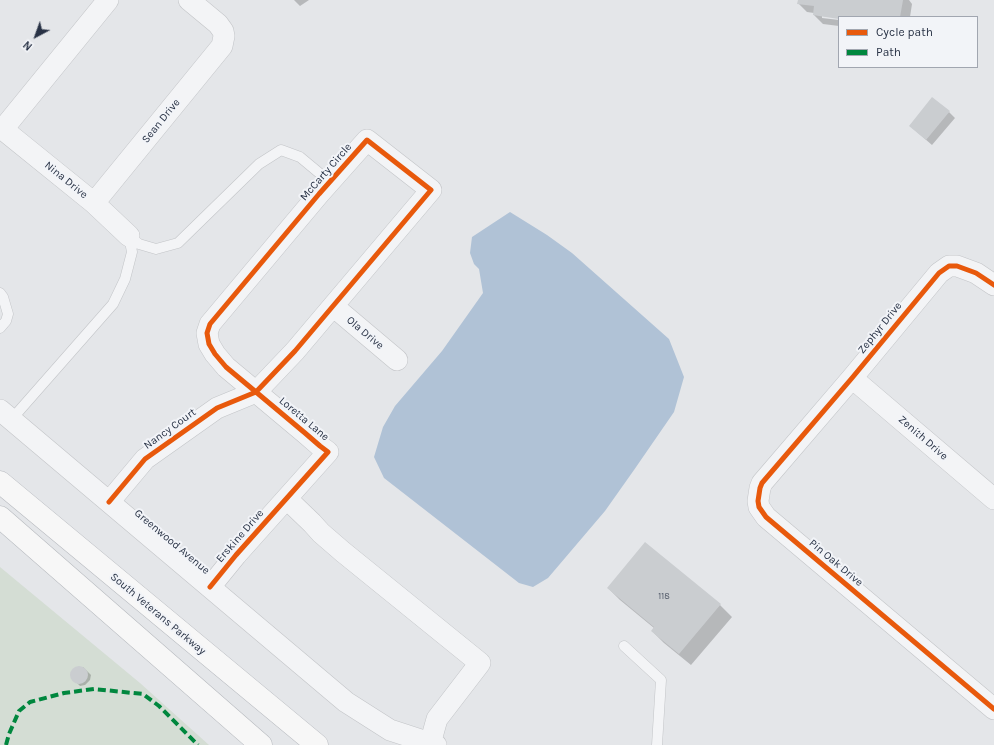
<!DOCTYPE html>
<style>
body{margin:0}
#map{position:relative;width:994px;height:745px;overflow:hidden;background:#e4e6e9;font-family:Karla,sans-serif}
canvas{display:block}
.legend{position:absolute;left:838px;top:16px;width:140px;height:52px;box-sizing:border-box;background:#f2f4f8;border:1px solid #a1a6b0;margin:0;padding:5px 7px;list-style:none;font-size:12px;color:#283245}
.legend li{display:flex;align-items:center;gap:8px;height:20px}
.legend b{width:20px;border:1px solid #a1a6b0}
.north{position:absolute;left:16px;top:16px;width:40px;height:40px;-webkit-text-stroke:3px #f2f4f8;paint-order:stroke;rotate:221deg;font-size:11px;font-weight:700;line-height:16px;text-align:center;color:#283245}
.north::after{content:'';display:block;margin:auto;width:14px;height:18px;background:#283245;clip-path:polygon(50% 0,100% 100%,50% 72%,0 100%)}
</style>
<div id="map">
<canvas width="994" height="745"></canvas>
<ul class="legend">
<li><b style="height:5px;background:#e8590c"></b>Cycle path</li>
<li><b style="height:5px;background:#00873e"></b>Path</li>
</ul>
<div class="north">N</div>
</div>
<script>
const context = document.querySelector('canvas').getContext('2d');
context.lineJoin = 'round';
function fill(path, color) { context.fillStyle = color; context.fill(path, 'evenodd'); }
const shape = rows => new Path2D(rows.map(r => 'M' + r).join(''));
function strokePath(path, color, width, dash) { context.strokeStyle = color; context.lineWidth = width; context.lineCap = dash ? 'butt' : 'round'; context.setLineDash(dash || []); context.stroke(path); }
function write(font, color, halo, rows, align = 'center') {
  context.font = font + ' Karla,sans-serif'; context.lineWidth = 4; context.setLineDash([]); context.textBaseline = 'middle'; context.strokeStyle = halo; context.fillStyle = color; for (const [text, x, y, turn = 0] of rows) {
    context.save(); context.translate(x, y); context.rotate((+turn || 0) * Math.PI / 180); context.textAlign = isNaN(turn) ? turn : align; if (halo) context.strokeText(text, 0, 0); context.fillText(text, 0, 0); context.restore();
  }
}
fill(shape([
 [0,567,140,683,209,745,0,745]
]), '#d4ddd4');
fill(shape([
 [510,212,547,235,572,253,669,339,684,377,674,412,634,470,605,511,548,578,533,587,519,583,384,478,374,457,383,427,395,406,442,351,483,293,479,269,474,264,470,253,472,237]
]), '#b0c2d6');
fill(shape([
 [294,0,309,0,300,6],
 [799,0,909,0,912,4,910,17,839,17,839,18,822,16,822,18,839,20,839,26,823,24,814,15,814,13,807,12,798,3],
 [949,112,955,118,932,145,910,126],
 [608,588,720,605,732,617,691,665,664,643,652,631,654,628,620,600],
 [77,667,83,667,91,675,90,680,85,685,80,686,72,678,72,672]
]), '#0003');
fill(shape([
 [798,0,903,0,900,17,839,17,839,19,813,15,814,6,797,4],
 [932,97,950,111,926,140,909,126],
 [645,542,721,604,679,654,651,631,654,627,607,588],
 '70 675a9 9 0 1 1 18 0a9 9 0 1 1-18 0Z'
]), '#cacdd0');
const lane = shape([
 [129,236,139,244,156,249,178,243,259,164,281,150,300,157,330,182],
 [0,293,3,297,8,314,6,321,0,328],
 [11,420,113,304,125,279,132,252,129,236],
 [624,646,661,680,657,745]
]);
const street = shape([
 [0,127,94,203,129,236],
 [3,129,108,0],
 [94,203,222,46,224,36,223,31,218,24,189,0],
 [994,285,976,273,957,266,949,266,939,273,852,378,762,483,760,488,758,501,759,507,766,517,994,709],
 [333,306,397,360],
 [852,378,994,499],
 [0,410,346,702,390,730,436,745],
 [287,499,312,523,321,533,343,552,480,663,437,719,430,744],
 [109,502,145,459,217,408,256,392,295,351,431,190,367,140,319,194,210,324,207,333,209,344,215,354,226,367,256,392,305,433,320,446,328,452,236,555,210,587]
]);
const highway = shape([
 [0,482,317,745],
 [0,517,261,745]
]);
strokePath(lane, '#c2c4c7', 11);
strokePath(street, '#c2c4c7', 22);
strokePath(highway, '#b6b9be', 23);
strokePath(lane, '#f3f4f6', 10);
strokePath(street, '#f3f4f6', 21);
strokePath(highway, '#f7f7f7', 22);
strokePath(shape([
 [6,745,9,734,19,711,30,702,64,693,94,689,143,694,159,706,198,745]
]), '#00873e', 4, [8, 4]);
strokePath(shape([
 [994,285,976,273,957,266,949,266,939,273,852,378,762,483,760,488,758,501,759,507,766,517,994,709],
 [109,502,145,459,217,408,256,392,295,351,431,190,367,140,319,194,210,324,207,333,209,344,215,354,226,367,256,392,305,433,320,446,328,452,236,555,210,587]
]), '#e8590c', 5);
write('9px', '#525a69', null, [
 ["118",664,596]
]);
write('11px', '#283245', '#f2f4f8', [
 ["Sean Drive",161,121,-51],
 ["McCarty Circle",326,172,-49],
 ["Nina Drive",66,180,39],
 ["Zephyr Drive",880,328,-51],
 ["Ola Drive",365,333,40],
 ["Loretta Lane",304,419,40],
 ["Nancy Court",170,429,-36],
 ["Zenith Drive",923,438,41],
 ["Erskine Drive",240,536,-49],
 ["Greenwood Avenue",172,542,40],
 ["Pin Oak Drive",836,563,40],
 ["South Veterans Parkway",158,614,40]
]);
</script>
